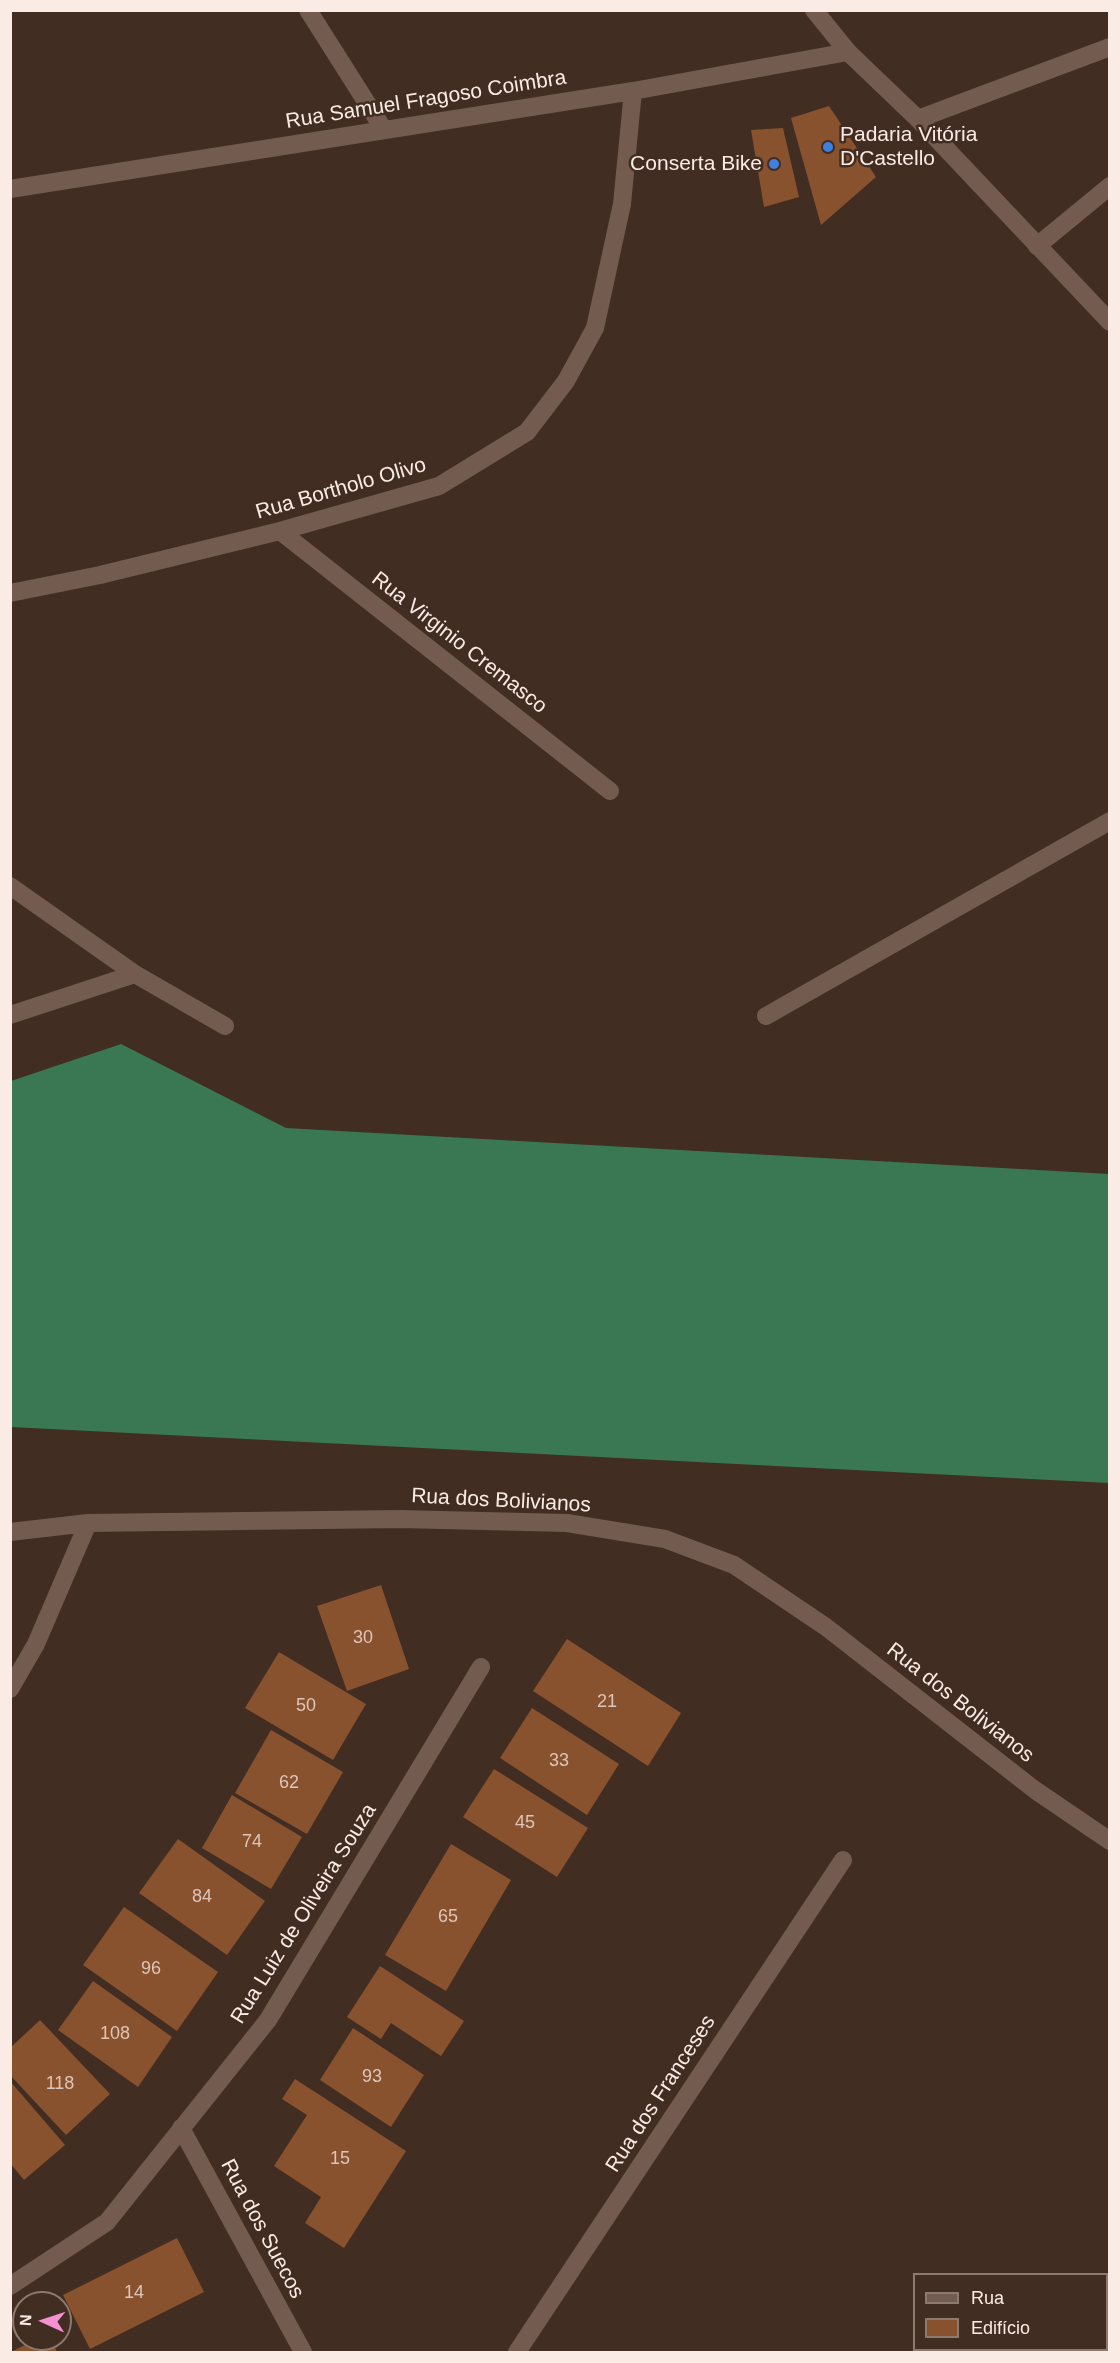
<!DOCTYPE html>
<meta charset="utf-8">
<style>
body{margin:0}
#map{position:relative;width:1120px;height:2363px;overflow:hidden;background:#422d22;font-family:Helvetica,sans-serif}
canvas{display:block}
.frame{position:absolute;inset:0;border:12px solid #faebe4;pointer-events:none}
.legend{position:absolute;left:913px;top:2273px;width:195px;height:78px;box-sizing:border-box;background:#422d22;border:2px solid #8c7970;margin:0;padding:8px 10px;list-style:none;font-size:18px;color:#faebe4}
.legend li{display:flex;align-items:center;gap:12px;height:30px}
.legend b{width:30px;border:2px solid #8c7970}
.north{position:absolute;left:12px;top:2291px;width:60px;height:60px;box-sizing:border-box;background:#422d22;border:2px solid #8c7970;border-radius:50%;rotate:273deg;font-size:16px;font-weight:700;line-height:24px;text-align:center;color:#faebe4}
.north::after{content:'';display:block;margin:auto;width:21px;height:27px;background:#f590d1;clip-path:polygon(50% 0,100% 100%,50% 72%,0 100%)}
</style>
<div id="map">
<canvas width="1120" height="2363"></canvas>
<div class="frame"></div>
<ul class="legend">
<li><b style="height:8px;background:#735b4f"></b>Rua</li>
<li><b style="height:16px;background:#89522f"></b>Edifício</li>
</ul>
<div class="north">N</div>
</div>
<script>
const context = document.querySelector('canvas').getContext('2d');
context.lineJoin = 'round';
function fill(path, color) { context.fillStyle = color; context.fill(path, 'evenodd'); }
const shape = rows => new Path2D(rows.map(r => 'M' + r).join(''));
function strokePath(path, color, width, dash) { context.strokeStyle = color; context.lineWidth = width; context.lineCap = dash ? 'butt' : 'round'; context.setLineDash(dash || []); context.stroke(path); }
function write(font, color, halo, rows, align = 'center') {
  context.font = font + ' Helvetica,sans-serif'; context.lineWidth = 5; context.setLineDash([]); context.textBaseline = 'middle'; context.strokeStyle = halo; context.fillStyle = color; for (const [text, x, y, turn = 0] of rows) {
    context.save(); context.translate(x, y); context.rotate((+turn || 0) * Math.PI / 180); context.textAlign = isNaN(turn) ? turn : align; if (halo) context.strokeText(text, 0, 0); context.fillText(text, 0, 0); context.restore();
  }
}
fill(shape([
 [121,1044,286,1128,1109,1174,1109,1483,11,1427,11,1081]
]), '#397852');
fill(shape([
 [829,106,876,177,821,225,791,118],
 [783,128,799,197,764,207,751,130],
 [381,1585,409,1669,347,1691,317,1606],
 [567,1639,681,1713,648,1766,533,1691],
 [279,1652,366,1704,333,1760,245,1708],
 [532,1708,619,1764,587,1815,500,1758],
 [271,1730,343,1772,307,1834,235,1793],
 [494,1769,588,1828,557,1877,463,1817],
 [232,1795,302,1837,271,1889,202,1848],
 [178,1839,265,1901,227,1955,139,1893],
 [451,1844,511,1880,446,1991,385,1955],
 [124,1907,218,1972,177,2031,83,1965],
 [380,1966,464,2021,441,2056,391,2023,381,2039,347,2017],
 [93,1981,172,2037,138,2087,58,2030],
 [40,2020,110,2094,66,2135,10,2075,10,2048],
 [353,2028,424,2075,391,2127,320,2080],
 [295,2079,406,2151,344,2248,305,2223,321,2197,274,2166,307,2115,282,2099],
 [10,2081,65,2145,24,2180,10,2163],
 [177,2238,204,2292,90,2349,63,2295],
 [37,2339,51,2339,57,2352,11,2352]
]), '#89522f');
strokePath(shape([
 [308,10,384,130],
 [918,119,1110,47],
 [10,189,633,91,848,52],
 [1037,246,1110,186],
 [280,531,610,791],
 [10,593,100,575,280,531,439,486,527,432,566,381,595,328,622,204,633,91],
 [10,886,135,974,225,1026],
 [10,1015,135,974],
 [766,1016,1110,821],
 [10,1532,88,1523,400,1519,567,1523,665,1539,734,1565,826,1627,1035,1790,1110,1841],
 [10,1689,36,1644,88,1523],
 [181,2128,303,2352],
 [10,2286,107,2222,268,2020,481,1667],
 [517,2352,843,1860]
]), '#735b4f', 18);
strokePath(shape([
 [814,10,848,52,918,119,1110,322]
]), '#735b4f', 18);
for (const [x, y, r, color] of [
 [828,147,6,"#3f7fe0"],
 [774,164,6,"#3f7fe0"]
]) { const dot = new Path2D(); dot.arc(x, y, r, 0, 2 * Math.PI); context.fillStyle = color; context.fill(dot); strokePath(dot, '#422d22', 2); }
write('18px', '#dec5b7', null, [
 ["30",363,1638],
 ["21",607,1702],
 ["50",306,1706],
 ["33",559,1761],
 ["62",289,1783],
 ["45",525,1823],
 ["74",252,1842],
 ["84",202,1897],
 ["65",448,1917],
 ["96",151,1969],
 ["108",115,2034],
 ["93",372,2077],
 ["118",60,2084],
 ["15",340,2159],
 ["14",134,2293]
]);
write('21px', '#faebe4', '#422d22', [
 ["Rua Samuel Fragoso Coimbra",426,100,-9],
 ["Rua Bortholo Olivo",341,489,-16],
 ["Rua Virginio Cremasco",459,643,38],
 ["Rua dos Bolivianos",501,1501,3],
 ["Rua dos Bolivianos",960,1703,38],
 ["Rua Luiz de Oliveira Souza",304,1914,-58],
 ["Rua dos Franceses",661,2094,-57],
 ["Rua dos Suecos",262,2229,62]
]);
write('21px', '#faebe4', '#422d22', [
 ["Padaria Vitória",840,135],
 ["D'Castello",840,159],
 ["Conserta Bike",762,164,"right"]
], 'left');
</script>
